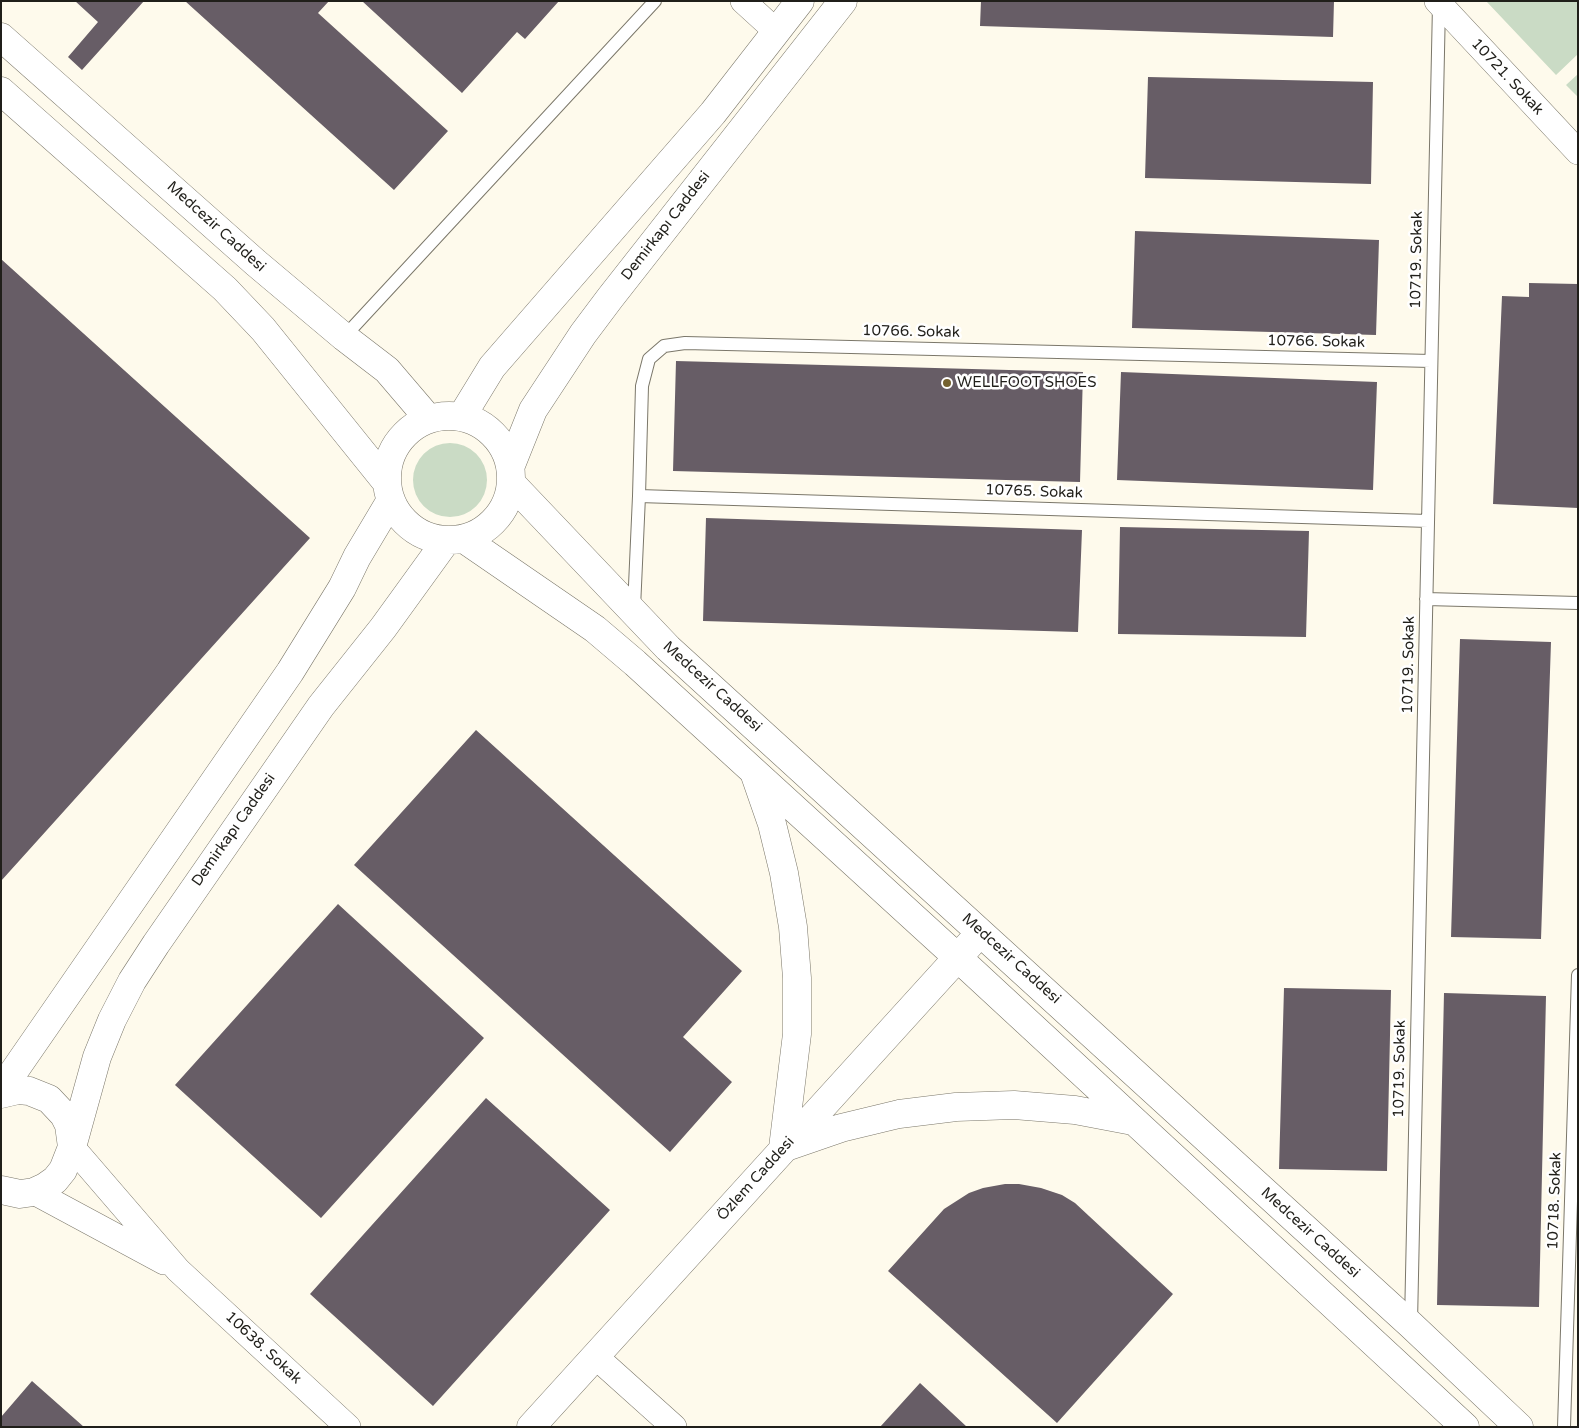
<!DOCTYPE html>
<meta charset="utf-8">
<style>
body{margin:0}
#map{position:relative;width:1579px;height:1428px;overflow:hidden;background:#fefaec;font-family:"Varela Round",sans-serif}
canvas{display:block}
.frame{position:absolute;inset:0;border:2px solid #201f1a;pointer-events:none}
</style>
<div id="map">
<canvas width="1579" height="1428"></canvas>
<div class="frame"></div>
</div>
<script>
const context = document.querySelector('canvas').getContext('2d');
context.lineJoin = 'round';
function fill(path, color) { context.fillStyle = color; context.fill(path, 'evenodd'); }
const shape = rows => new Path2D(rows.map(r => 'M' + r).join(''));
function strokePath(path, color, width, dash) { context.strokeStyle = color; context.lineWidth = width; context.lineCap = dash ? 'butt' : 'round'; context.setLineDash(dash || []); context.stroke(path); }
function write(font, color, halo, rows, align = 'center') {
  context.font = font + ' "Varela Round",sans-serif'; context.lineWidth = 5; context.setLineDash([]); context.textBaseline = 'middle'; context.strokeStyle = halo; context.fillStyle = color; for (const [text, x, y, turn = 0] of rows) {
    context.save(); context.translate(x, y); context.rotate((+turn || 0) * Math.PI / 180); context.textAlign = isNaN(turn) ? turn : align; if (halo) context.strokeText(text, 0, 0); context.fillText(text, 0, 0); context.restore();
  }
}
fill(shape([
 [1486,1,1578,1,1578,54,1556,75],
 [1578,74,1578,97,1566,85],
 '413 480a37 37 0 1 1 74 0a37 37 0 1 1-74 0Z'
]), '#cadbc5');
fill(shape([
 [75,1,144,1,82,70,68,57,98,22],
 [185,1,329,1,318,13,448,131,394,190],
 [362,1,559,1,525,39,517,32,462,93],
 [981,1,1334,1,1333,37,980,26],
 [1148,77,1373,82,1371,184,1145,178],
 [1135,231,1379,240,1376,335,1132,328],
 [1,259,310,538,1,881],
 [1529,283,1578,284,1578,508,1493,504,1502,296,1529,297],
 [676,361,1083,372,1080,482,673,471],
 [1121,372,1377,382,1373,490,1117,480],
 [706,518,1082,530,1078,632,703,621],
 [1120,527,1309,531,1306,637,1118,634],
 [1460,639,1551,642,1541,939,1451,937],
 [476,730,742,971,683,1037,732,1082,670,1152,354,865],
 [338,904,484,1038,321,1218,175,1085],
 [1284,988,1391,990,1387,1171,1279,1169],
 [1444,993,1546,996,1539,1307,1437,1305],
 [486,1098,610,1210,433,1406,310,1294],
 [1005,1184,1019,1184,1041,1188,1062,1195,1075,1203,1173,1294,1057,1423,888,1271,944,1209,969,1193,983,1188],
 [32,1381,84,1427,1,1427,1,1417],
 [920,1383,967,1427,880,1427]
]), '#675d66');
const service = shape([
 [344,337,655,1],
 [639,496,1428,521],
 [1426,599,1578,603],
 [634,608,639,496,642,386,649,359,664,346,685,343,1431,361],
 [1411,1322,1439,5],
 [1564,1427,1578,975]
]);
const minor = shape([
 [743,1,777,32],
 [1437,1,1578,152],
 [72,1147,178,1270,348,1427],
 [34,1192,164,1262],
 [596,1357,674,1427]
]);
const tertiary = shape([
 [1,37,256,263,344,337,387,370,428,418],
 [1,91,225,289,263,329,387,483],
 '387 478a62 62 0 1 1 124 0a62 62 0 1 1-124 0Z',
 [462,416,492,367,713,113,800,1],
 [511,465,533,410,583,334,610,298,843,1],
 [512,484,668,648,1411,1325,1519,1427],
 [464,539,595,629,635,663,957,957,1465,1427],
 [755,775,772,824,784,873,793,927,797,978,797,1034,783,1148,841,1128,899,1114,956,1107,1014,1105,1075,1110,1133,1121],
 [1,1090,290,672,342,588,357,557,391,500],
 [1,1094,18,1090,29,1091,49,1099,64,1115,69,1125,72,1147,63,1170,55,1180,45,1187,34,1192,20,1194,1,1190],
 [72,1147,97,1057,112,1020,132,981,156,944,321,706,383,628,446,541],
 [531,1427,970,944]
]);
strokePath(service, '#7b776a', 14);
strokePath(minor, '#7b776a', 26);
strokePath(tertiary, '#7b776a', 29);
strokePath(service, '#fff', 12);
strokePath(minor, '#fff', 25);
strokePath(tertiary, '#fff', 28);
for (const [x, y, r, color] of [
 [947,383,5,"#74612f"]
]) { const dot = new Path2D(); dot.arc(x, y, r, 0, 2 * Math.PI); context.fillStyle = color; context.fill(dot); strokePath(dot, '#fff', 2); }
write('15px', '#201f1a', '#fff', [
 ["10721. Sokak",1507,77,47],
 ["Demirkapı Caddesi",666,226,-52],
 ["Medcezir Caddesi",216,227,42],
 ["10719. Sokak",1417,260,-89],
 ["10766. Sokak",911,332,1],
 ["10766. Sokak",1316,342,1],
 ["10765. Sokak",1034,492,2],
 ["10719. Sokak",1409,665,-89],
 ["Medcezir Caddesi",712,687,42],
 ["Demirkapı Caddesi",234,830,-55],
 ["Medcezir Caddesi",1011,959,42],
 ["10719. Sokak",1400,1069,-89],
 ["Özlem Caddesi",756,1179,-48],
 ["10718. Sokak",1555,1201,-88],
 ["Medcezir Caddesi",1310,1233,42],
 ["10638. Sokak",263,1348,43]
]);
write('15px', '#201f1a', '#fff', [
 ["WELLFOOT SHOES",957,383]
], 'left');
</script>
